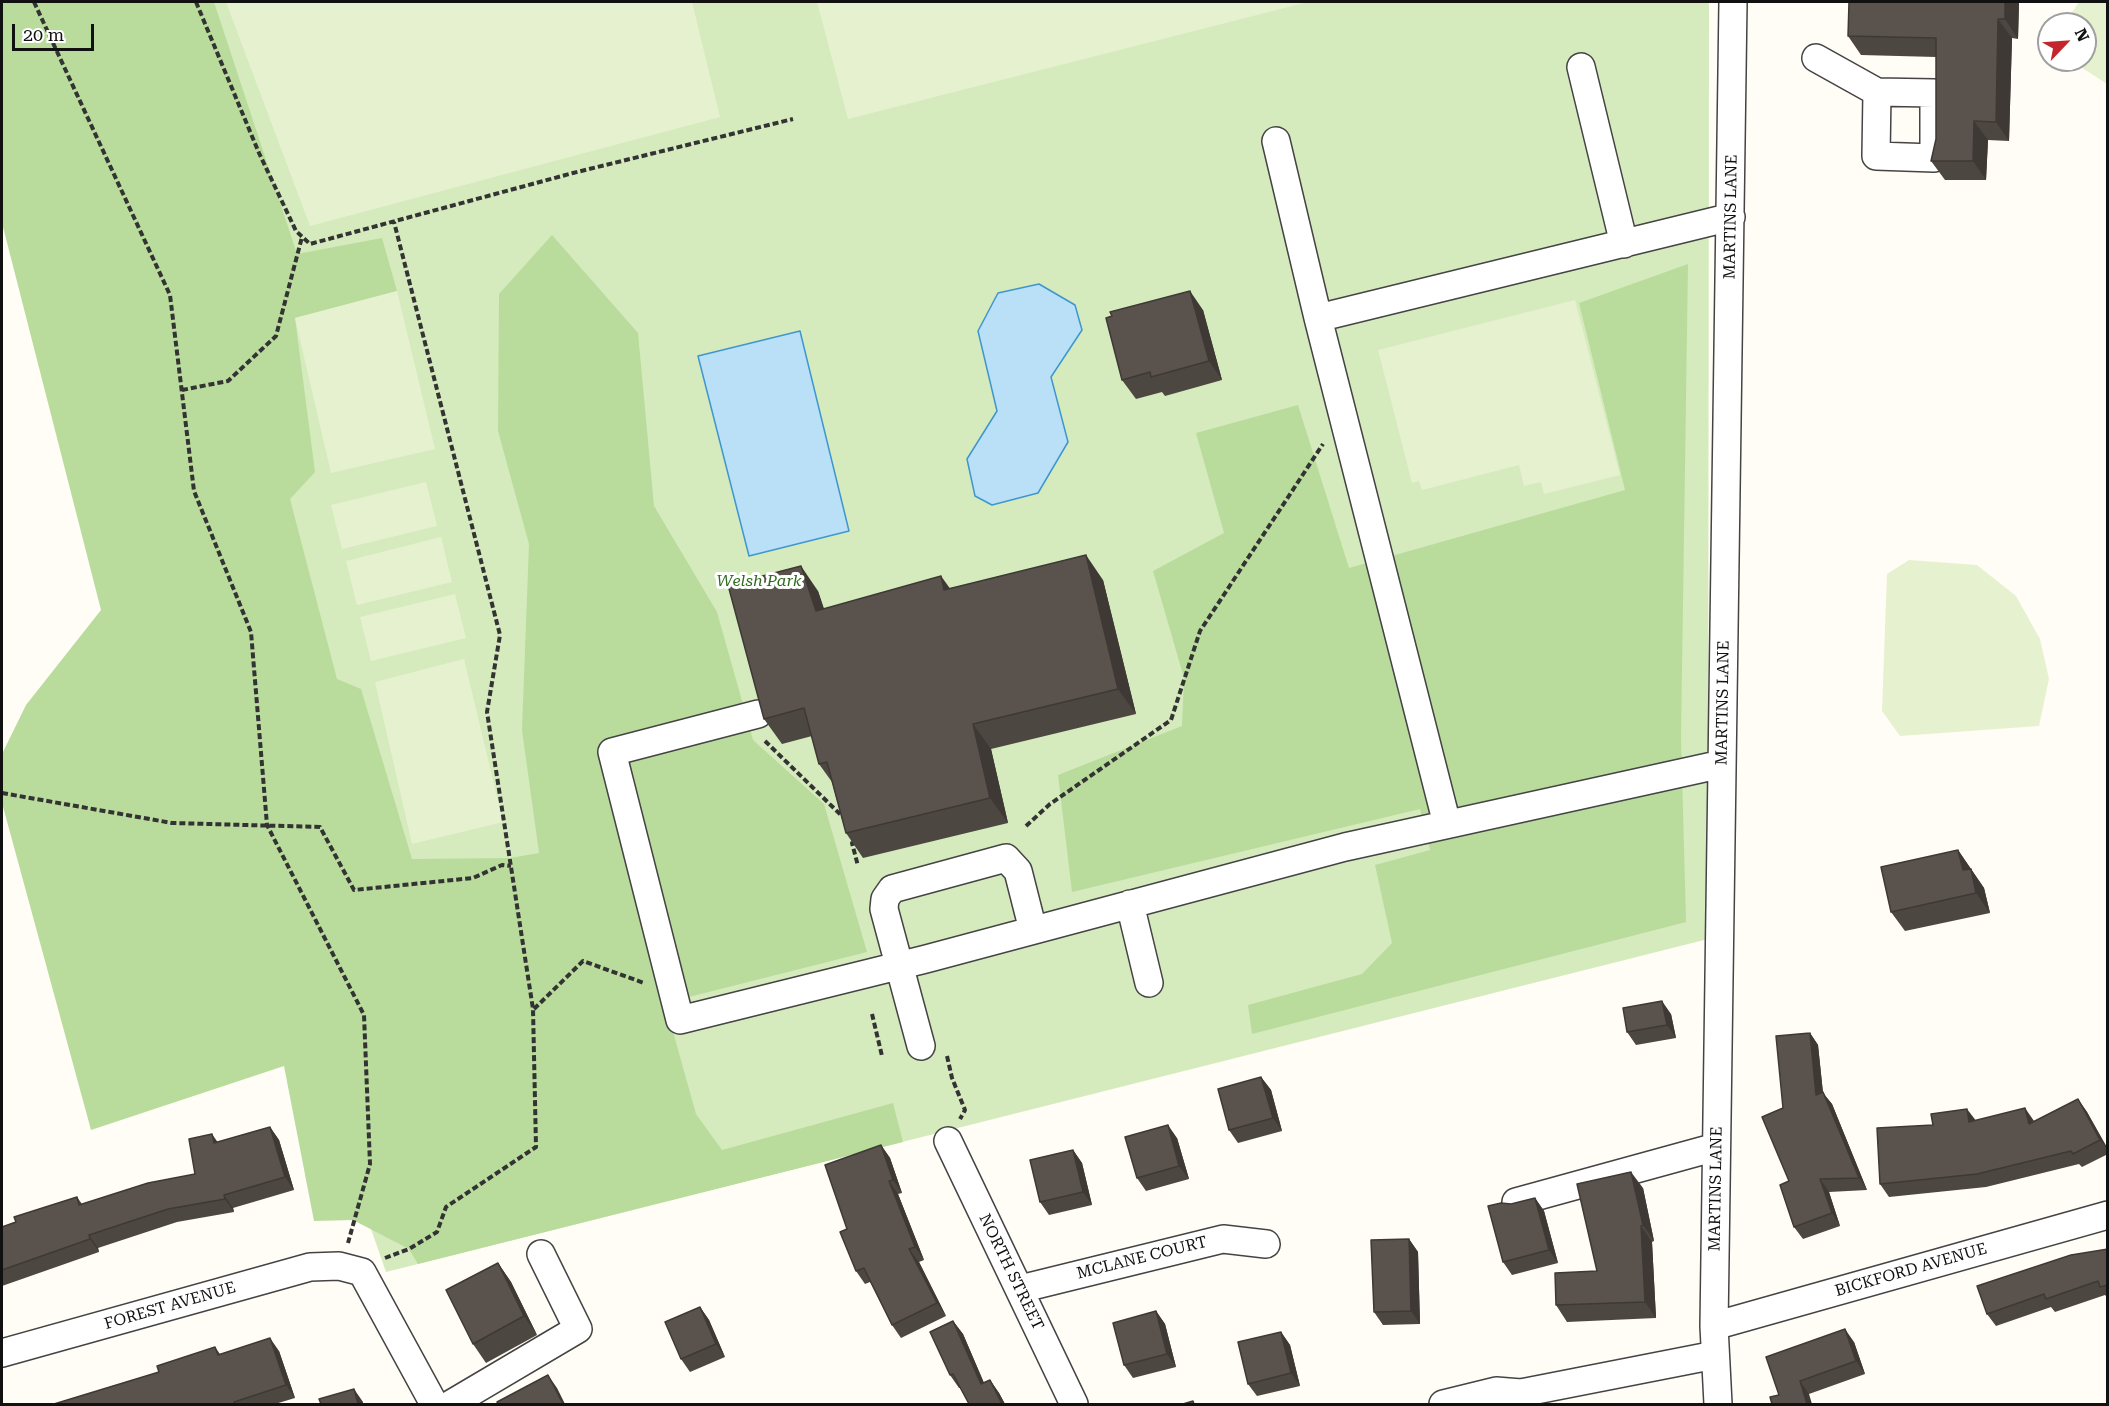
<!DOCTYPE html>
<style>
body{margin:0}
#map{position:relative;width:2109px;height:1406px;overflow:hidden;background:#fffdf5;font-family:"Roboto Serif",serif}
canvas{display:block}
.frame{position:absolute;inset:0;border:3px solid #111;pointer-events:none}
.north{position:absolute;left:2037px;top:12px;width:60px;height:60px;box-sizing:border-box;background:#fff;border:2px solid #a0a0a0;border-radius:50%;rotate:65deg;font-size:16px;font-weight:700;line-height:24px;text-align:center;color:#111}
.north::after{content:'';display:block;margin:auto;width:21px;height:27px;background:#c4262e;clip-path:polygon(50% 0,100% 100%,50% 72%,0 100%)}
.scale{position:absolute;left:12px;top:24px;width:82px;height:27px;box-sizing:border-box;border:3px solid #111;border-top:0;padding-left:8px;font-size:18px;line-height:21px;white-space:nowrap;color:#111;-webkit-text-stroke:4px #fff;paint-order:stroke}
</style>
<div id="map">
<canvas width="2109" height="1406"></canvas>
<div class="frame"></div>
<div class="north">N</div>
<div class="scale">20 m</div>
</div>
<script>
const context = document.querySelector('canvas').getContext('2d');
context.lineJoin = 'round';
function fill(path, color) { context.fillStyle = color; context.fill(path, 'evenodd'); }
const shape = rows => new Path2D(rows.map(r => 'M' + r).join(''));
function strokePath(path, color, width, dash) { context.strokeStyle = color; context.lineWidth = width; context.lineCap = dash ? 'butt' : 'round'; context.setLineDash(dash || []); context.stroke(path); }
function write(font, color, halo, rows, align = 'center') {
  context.font = font + ' "Roboto Serif",serif'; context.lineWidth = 6; context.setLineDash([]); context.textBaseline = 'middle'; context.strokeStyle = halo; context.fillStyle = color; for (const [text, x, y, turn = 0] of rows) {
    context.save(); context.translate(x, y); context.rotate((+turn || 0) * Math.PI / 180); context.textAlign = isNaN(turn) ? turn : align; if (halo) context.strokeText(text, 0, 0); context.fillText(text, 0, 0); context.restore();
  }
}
fill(shape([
 [69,2,1709,2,1708,939,386,1272,2,172,2,49]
]), '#d5ebbd');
fill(shape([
 [2,2,214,2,297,254,382,238,397,291,295,318,315,472,290,499,337,679,361,689,412,859,510,858,539,853,522,730,529,544,498,431,499,294,552,235,638,333,654,506,717,612,753,740,824,804,867,952,665,1003,696,1114,722,1150,893,1103,903,1142,418,1264,409,1249,353,1220,314,1221,284,1066,91,1130,2,803,2,754,26,705,101,610,2,223],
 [1688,264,1681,737,1686,922,1252,1034,1248,1005,1362,974,1392,943,1375,865,1430,850,1420,809,1072,892,1058,775,1182,726,1184,678,1153,571,1224,533,1196,433,1298,405,1349,568,1625,490,1579,303]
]), '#b9dc9c');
fill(shape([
 [226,2,692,2,720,117,310,226],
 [817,2,1308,2,848,119],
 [2079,2,2107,2,2107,84,2070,60,2085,60,2085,24,2064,24],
 [397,291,435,449,331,473,295,318],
 [1575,300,1620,475,1544,494,1541,482,1524,486,1519,465,1422,490,1419,481,1412,483,1378,350],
 [426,482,437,526,342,549,331,505],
 [441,537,452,582,357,605,346,561],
 [1909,560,1977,565,2016,596,2040,639,2049,679,2039,726,1900,736,1882,711,1887,574],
 [455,594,466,638,371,661,360,617],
 [464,659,503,822,412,844,375,682]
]), '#e6f2cf');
const water = shape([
 [1039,284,1075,305,1082,330,1051,377,1068,442,1038,493,992,505,975,496,967,459,997,411,978,331,998,293,1039,284],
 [800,331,849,531,749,556,698,356,800,331]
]);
fill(water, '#b9e0f7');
strokePath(water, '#3f96cf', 1.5);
const minor = shape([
 [1816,58,1877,92,1876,156,1934,158,1934,93,1877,92],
 [1581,67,1624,244],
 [1276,141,1318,318],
 [758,714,612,752,680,1020,926,959,1345,847,1722,764],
 [1447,824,1318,318,1731,217],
 [1130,904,1149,983],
 [921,1046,884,909,885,899,892,889,1006,858,1018,871,1033,930],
 [948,1141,1074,1404],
 [1516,1202,1716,1147],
 [1020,1289,1223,1239,1266,1244],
 [1714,1326,2108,1215],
 [2,1353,310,1267,339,1266,362,1272,434,1404],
 [451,1404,578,1329,541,1254],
 [1443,1404,1496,1391,1521,1393,1715,1355],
 [1718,1404,1714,1326,1733,2]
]);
strokePath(minor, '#444', 30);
strokePath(shape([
 [34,2,170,295,194,491,251,632,267,825,364,1015,370,1164,348,1243],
 [196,2,259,153,296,231,310,244,573,173,793,119],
 [182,390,228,381,276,336,302,237],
 [765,741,843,817],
 [2,793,172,823,320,827,354,890,473,878,502,865,511,866],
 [1026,826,1050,804,1171,720,1200,631,1323,444],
 [855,843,852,843,858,866],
 [534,1009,583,961,644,983],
 [872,1014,882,1056],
 [947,1056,952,1078,965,1110,960,1119],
 [385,1258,409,1249,437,1232,446,1207,536,1147,533,1009,487,712,500,635,394,222]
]), '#333', 4, [6, 3]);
strokePath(minor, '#fff', 27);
fill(shape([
 [2019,2,2018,39,2012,38,2009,141,1988,140,1986,180,1945,180,1931,161,1936,139,1936,57,1861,55,1848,36],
 [1203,310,1222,380,1165,396,1162,392,1136,399,1122,380],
 [1103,580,1136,714,991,749,1008,823,863,858,846,833,832,782,819,764,812,736,782,744,764,719,818,591,824,609,950,588],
 [1958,850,1984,888,1990,913,1905,931,1891,912],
 [1671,1014,1676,1038,1636,1045,1627,1032],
 [1810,1033,1818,1045,1823,1093,1832,1104,1867,1190,1829,1192,1840,1226,1803,1239,1794,1227,1789,1181,1783,1108],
 [1261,1077,1271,1090,1282,1131,1238,1143,1229,1130],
 [2078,1099,2087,1112,2108,1149,2108,1154,2082,1167,2079,1164,1986,1187,1889,1197,1880,1184,1933,1125,1976,1121,2034,1122],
 [270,1127,279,1140,294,1190,233,1208,234,1212,177,1222,98,1248,99,1252,2,1286,2,1227,16,1222,77,1197,82,1204,195,1174,218,1142],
 [1177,1138,1189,1179,1146,1191,1137,1178],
 [881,1145,890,1158,902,1193,898,1194,924,1260,919,1262,946,1316,901,1338,892,1325,870,1282,865,1284,856,1271,847,1229],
 [1073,1150,1082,1163,1092,1205,1049,1215,1040,1202],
 [1643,1188,1654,1241,1652,1242,1656,1318,1567,1322,1556,1305,1597,1271],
 [1535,1198,1544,1211,1558,1263,1512,1275,1503,1262,1511,1204],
 [1409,1239,1418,1252,1420,1324,1383,1325,1374,1312],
 [2108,1249,2108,1298,2105,1295,2055,1312,2051,1307,1996,1326,1987,1314],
 [498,1263,511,1282,537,1335,486,1363,473,1344],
 [700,1307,709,1320,725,1357,690,1372,681,1359],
 [1156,1311,1165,1324,1176,1367,1133,1378,1124,1365],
 [953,1321,963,1334,984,1383,990,1380,999,1393,1005,1404,969,1404,960,1388,959,1388,950,1375],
 [1281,1332,1290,1345,1300,1386,1257,1396,1248,1384],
 [1854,1342,1865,1374,1809,1394,1779,1395],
 [215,1347,220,1354,279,1351,295,1398,275,1404,54,1404,159,1372]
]), '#4d4742');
fill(shape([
 [2005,2,2019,2,2018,39,2005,19],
 [1998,19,2012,38,2009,141,1996,122],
 [1974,121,1988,140,1986,180,1973,161],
 [1190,291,1203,310,1222,380,1209,361],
 [1086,555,1103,580,1136,714,1118,689],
 [801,566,818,591,833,636,816,611],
 [941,576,959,601,944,590],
 [973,724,991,749,1008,823,990,798],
 [1958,850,1984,888,1990,913,1976,893,1963,870],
 [1662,1001,1671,1014,1676,1038,1667,1025],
 [1810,1033,1818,1045,1823,1093,1832,1104,1867,1190,1859,1178,1816,1095],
 [1261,1077,1271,1090,1282,1131,1273,1118],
 [2078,1099,2087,1112,2108,1150,2100,1140],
 [2025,1108,2034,1121,2029,1124],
 [1967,1109,1977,1122,1969,1122],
 [1168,1125,1177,1138,1189,1179,1179,1166],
 [270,1127,279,1140,294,1190,285,1177],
 [212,1134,221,1147,214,1143],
 [881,1145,890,1158,902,1193,893,1180],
 [1073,1150,1082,1163,1092,1205,1083,1192],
 [1631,1172,1643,1188,1654,1241,1643,1225],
 [1820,1179,1829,1192,1840,1226,1832,1213],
 [889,1181,898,1194,924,1260,915,1247],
 [224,1195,233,1208,234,1212,225,1199],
 [1535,1198,1544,1211,1558,1263,1549,1250],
 [1641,1226,1652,1242,1656,1318,1645,1302],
 [89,1235,98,1248,99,1252,90,1239],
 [1409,1239,1418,1252,1420,1324,1411,1311],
 [909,1249,919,1262,946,1316,937,1303],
 [498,1263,511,1282,537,1335,524,1316],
 [700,1307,709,1320,725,1357,716,1344],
 [1156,1311,1165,1324,1176,1367,1167,1354],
 [953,1321,963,1334,990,1397,981,1384],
 [1845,1329,1854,1342,1865,1374,1856,1361],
 [1281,1332,1290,1345,1300,1386,1291,1373],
 [270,1338,279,1351,295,1398,286,1385],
 [548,1375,557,1388,565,1404,563,1404],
 [990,1380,999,1393,1005,1404,1002,1404],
 [1800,1381,1809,1394,1812,1404,1807,1404],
 [354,1389,363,1402,363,1404,358,1404]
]), '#3f3936');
const building = shape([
 [1849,2,2005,2,2005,19,1998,19,1996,122,1974,121,1973,161,1931,161,1936,139,1936,38,1848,36,1849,2],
 [1190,291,1209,361,1151,377,1150,372,1122,380,1106,318,1112,316,1110,312,1190,291],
 [1086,555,1118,689,973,724,990,798,846,833,827,762,819,764,804,708,764,719,728,585,801,566,816,611,941,576,944,590,1086,555],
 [1958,850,1963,870,1971,869,1976,893,1891,912,1881,867,1958,850],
 [1662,1001,1667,1025,1627,1032,1623,1008,1662,1001],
 [1810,1033,1816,1095,1823,1092,1859,1178,1820,1179,1832,1213,1794,1227,1780,1185,1789,1181,1762,1117,1783,1108,1776,1036,1810,1033],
 [1261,1077,1273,1118,1229,1130,1218,1089,1261,1077],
 [2078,1099,2100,1140,2073,1154,2071,1151,1977,1174,1880,1184,1877,1128,1933,1125,1931,1114,1967,1109,1969,1122,2025,1108,2029,1124,2078,1099],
 [1168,1125,1179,1166,1137,1178,1125,1137,1168,1125],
 [270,1127,285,1177,224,1195,225,1199,168,1209,89,1235,90,1239,2,1270,2,1227,16,1222,14,1217,77,1197,79,1205,148,1183,195,1174,189,1139,212,1134,214,1143,270,1127],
 [881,1145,893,1180,889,1181,915,1247,909,1249,937,1303,892,1325,864,1268,856,1271,840,1232,847,1229,825,1165,881,1145],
 [1073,1150,1083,1192,1040,1202,1030,1160,1073,1150],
 [1631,1172,1643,1225,1641,1226,1645,1302,1556,1305,1555,1273,1597,1271,1577,1184,1631,1172],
 [1535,1198,1549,1250,1503,1262,1488,1206,1501,1203,1511,1204,1535,1198],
 [1409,1239,1411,1311,1374,1312,1371,1240,1409,1239],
 [2108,1249,2108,1285,2100,1287,2098,1281,2046,1299,2044,1294,1987,1314,1977,1286,2071,1255,2108,1249],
 [498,1263,524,1316,473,1344,446,1290,498,1263],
 [700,1307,716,1344,681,1359,665,1322,700,1307],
 [1156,1311,1167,1354,1124,1365,1113,1323,1156,1311],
 [953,1321,981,1384,990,1380,1002,1404,969,1404,953,1374,950,1375,930,1332,953,1321],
 [1845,1329,1856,1361,1800,1381,1807,1404,1772,1404,1770,1397,1779,1395,1766,1357,1845,1329],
 [1281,1332,1291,1373,1248,1384,1238,1342,1281,1332],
 [270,1338,286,1385,234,1402,235,1404,54,1404,159,1372,157,1366,215,1347,218,1355,270,1338],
 [548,1375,563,1404,498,1404,497,1402,548,1375],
 [354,1389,358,1404,321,1404,319,1399,354,1389],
 [1193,1401,1194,1404,1183,1404,1193,1401]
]);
fill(building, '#5a524d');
strokePath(building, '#3f3936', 1.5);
write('16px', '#111', '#fff', [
 ["MARTINS LANE",1731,217,-89],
 ["MARTINS LANE",1723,703,-89],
 ["MARTINS LANE",1716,1189,-89],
 ["MCLANE COURT",1142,1258,-14],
 ["BICKFORD AVENUE",1911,1270,-16],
 ["NORTH STREET",1011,1272,64],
 ["FOREST AVENUE",170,1306,-16]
]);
write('italic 16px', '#2f6b1f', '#fff', [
 ["Welsh Park",759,581]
]);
</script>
